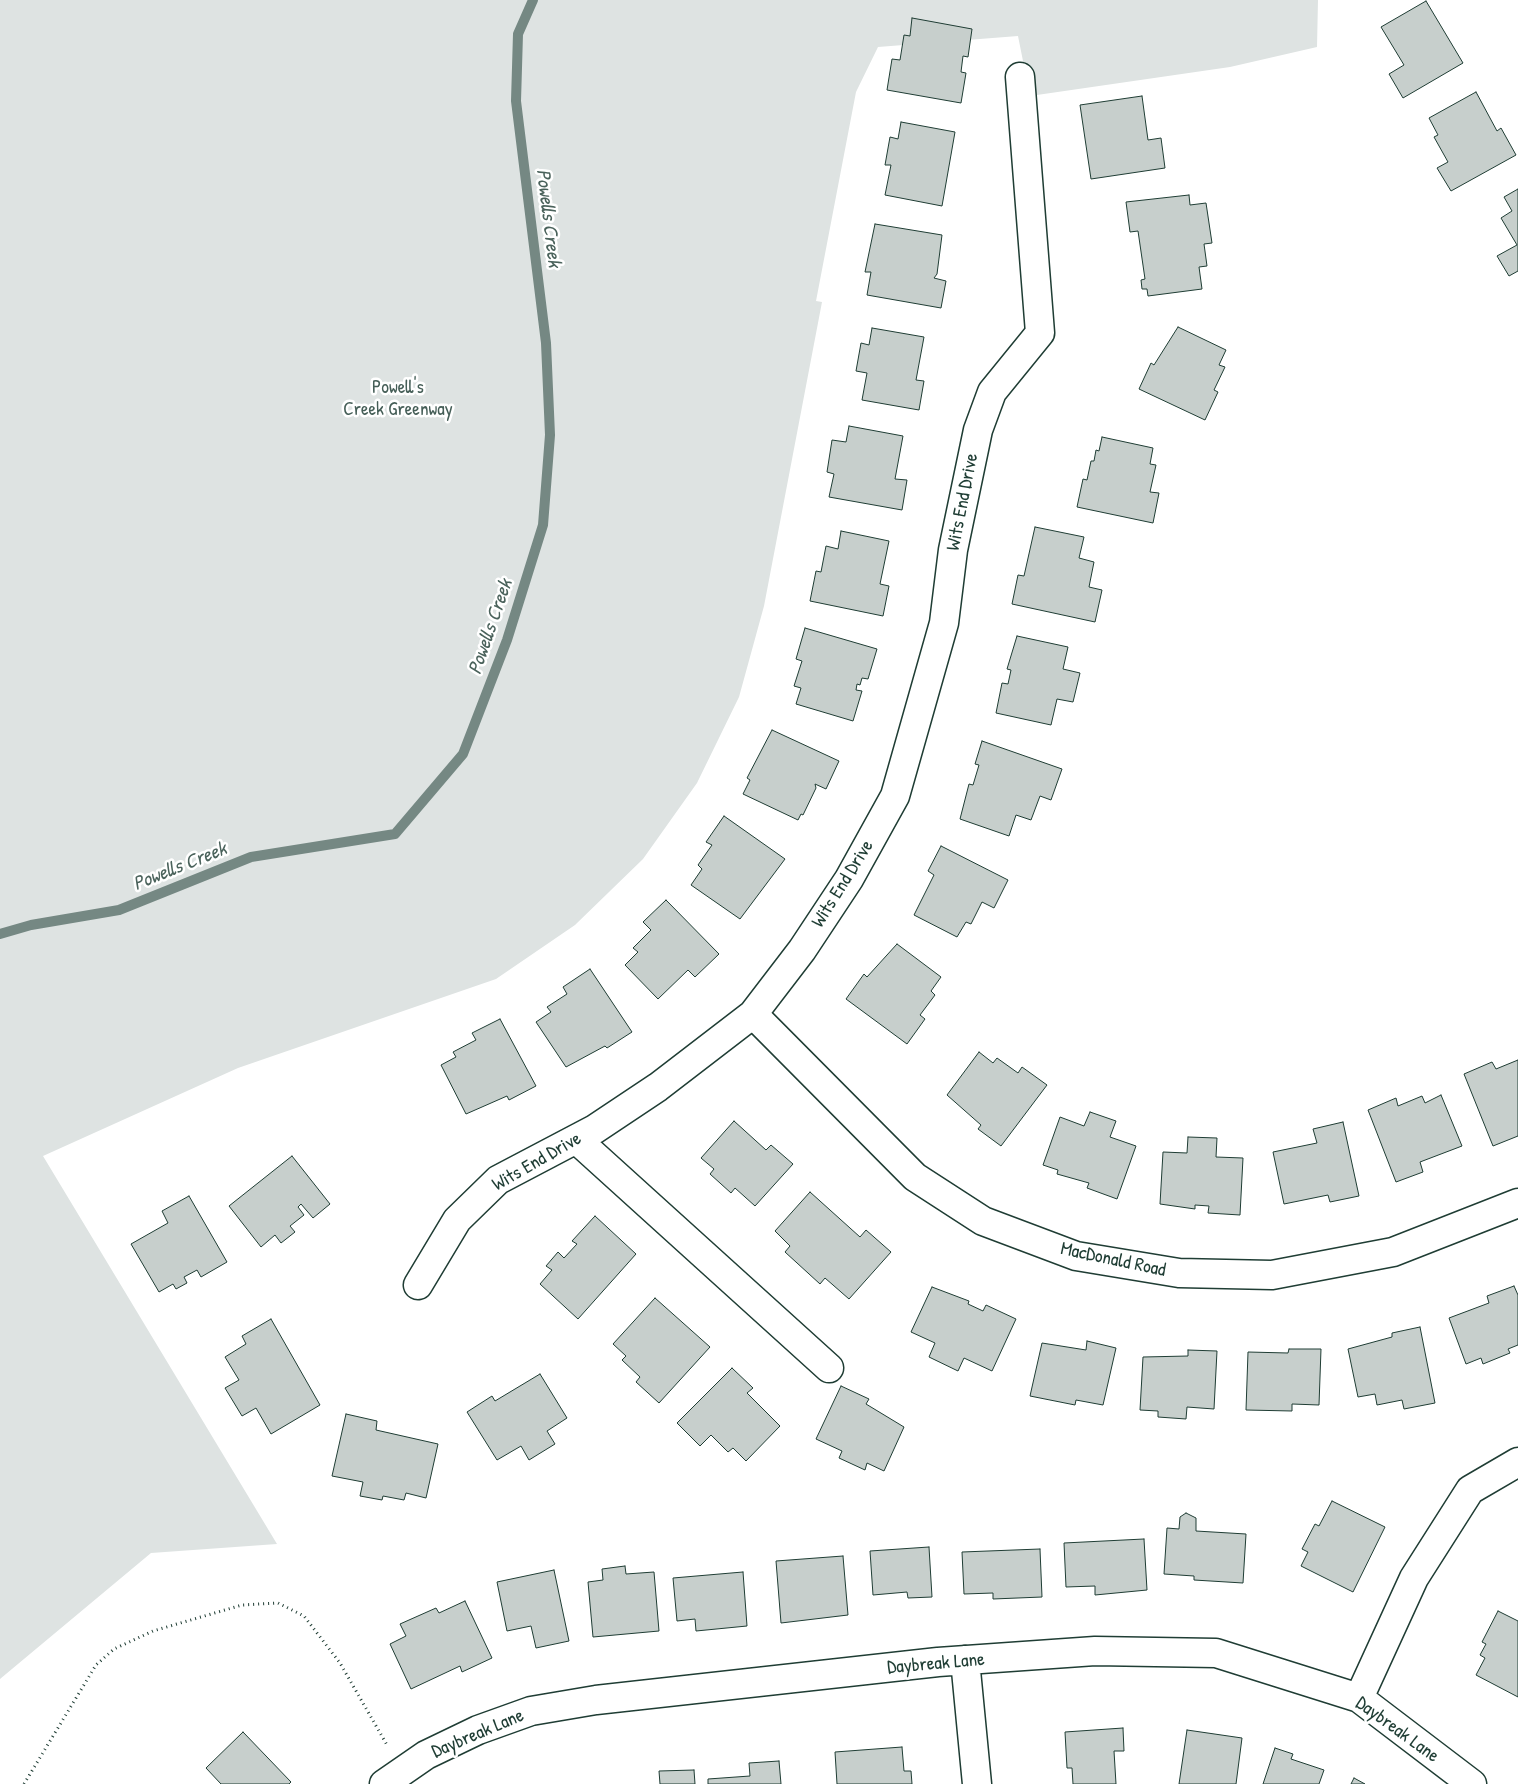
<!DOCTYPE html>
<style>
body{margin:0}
canvas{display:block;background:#fff}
</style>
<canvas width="1518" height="1784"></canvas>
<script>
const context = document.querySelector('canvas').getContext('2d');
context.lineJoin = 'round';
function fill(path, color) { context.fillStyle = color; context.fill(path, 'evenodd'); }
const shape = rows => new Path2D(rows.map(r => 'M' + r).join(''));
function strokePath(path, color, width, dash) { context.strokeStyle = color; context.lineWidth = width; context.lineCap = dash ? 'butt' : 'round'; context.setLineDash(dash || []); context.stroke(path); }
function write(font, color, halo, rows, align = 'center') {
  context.font = font + ' "Patrick Hand",sans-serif'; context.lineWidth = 5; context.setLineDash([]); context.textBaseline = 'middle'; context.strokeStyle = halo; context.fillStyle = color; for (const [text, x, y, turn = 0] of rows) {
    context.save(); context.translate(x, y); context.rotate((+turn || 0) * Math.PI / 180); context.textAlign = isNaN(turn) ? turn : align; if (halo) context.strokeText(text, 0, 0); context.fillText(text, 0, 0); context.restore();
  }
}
fill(shape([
 [0,0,1318,0,1317,47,1230,67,1030,96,1018,36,878,47,856,92,816,301,822,302,764,606,739,697,697,783,643,859,575,925,496,979,238,1068,43,1156,277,1544,151,1553,0,1679]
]), '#dee3e2');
strokePath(shape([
 [0,934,31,925,119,910,251,857,395,834,463,754,507,640,543,525,550,435,546,343,516,101,518,34,533,0]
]), '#758883', 10);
const building = shape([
 [1426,1,1463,63,1403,98,1389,74,1404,65,1381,27,1426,1],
 [912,18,972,29,968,57,963,56,961,72,966,73,961,103,887,90,892,59,900,60,904,35,910,36,912,18],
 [1476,92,1497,131,1501,128,1516,155,1451,191,1437,168,1448,162,1434,137,1438,135,1429,118,1476,92],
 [1142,96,1148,140,1161,138,1165,168,1091,179,1080,105,1142,96],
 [901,122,955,132,942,206,885,195,891,165,885,165,890,137,898,139,901,122],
 [1518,189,1518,271,1509,276,1497,256,1517,245,1501,218,1512,211,1504,197,1518,189],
 [1189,195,1190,205,1206,203,1212,243,1204,244,1207,266,1199,267,1202,289,1148,296,1147,289,1142,289,1141,280,1145,279,1138,231,1130,232,1126,202,1189,195],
 [875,224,942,235,937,274,934,278,946,281,941,308,867,295,871,272,865,272,875,224],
 [1178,327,1226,350,1219,365,1225,367,1214,390,1218,392,1205,420,1139,389,1151,363,1154,365,1178,327],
 [872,328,924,337,916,380,924,381,919,410,862,400,867,373,856,371,861,343,869,345,872,328],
 [849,426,903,436,895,479,907,480,902,510,829,497,834,474,827,472,832,440,846,442,849,426],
 [1102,437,1153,448,1150,464,1156,465,1150,492,1159,493,1153,523,1077,507,1083,479,1087,480,1091,461,1094,461,1096,450,1099,451,1102,437],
 [1035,527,1084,537,1079,558,1094,562,1089,587,1102,590,1095,622,1012,604,1018,575,1024,576,1035,527],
 [841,531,889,541,880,584,889,586,883,616,810,601,816,571,821,572,826,546,838,549,841,531],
 [805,628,877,649,868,679,862,678,860,685,857,684,856,690,862,691,853,721,796,704,801,688,794,686,802,661,796,659,805,628],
 [1017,636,1068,647,1063,669,1080,673,1073,702,1057,699,1051,725,996,713,1002,683,1008,684,1011,670,1007,669,1017,636],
 [772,730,839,761,826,789,815,784,816,788,803,815,801,814,798,820,743,794,750,780,747,778,772,730],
 [982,741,1062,769,1051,800,1040,796,1031,820,1016,815,1009,836,960,819,969,784,973,785,979,765,975,764,982,741],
 [724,816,785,859,740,919,691,885,702,869,698,865,712,845,706,842,724,816],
 [941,846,1008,880,994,908,982,902,971,924,966,922,957,937,914,915,934,875,928,871,941,846],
 [666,900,719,954,695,977,688,970,658,999,625,965,638,952,633,948,651,930,643,922,666,900],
 [897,944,941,977,931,991,935,995,920,1015,925,1019,907,1044,846,999,864,974,867,977,897,944],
 [590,969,632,1032,607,1048,605,1046,566,1067,536,1022,551,1012,547,1007,567,994,563,987,590,969],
 [500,1019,536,1086,509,1100,507,1096,466,1114,441,1065,456,1057,453,1052,476,1040,472,1033,500,1019],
 [979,1052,993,1063,997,1058,1018,1073,1022,1067,1047,1085,1001,1146,978,1129,981,1125,947,1095,979,1052],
 [1518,1060,1518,1136,1493,1146,1464,1074,1492,1062,1496,1069,1518,1060],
 [1441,1095,1462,1146,1420,1162,1423,1172,1396,1182,1368,1110,1396,1098,1398,1106,1422,1096,1425,1103,1441,1095],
 [1090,1112,1116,1121,1110,1137,1136,1146,1117,1199,1087,1188,1089,1183,1057,1174,1058,1170,1043,1165,1060,1117,1084,1126,1090,1112],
 [734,1121,766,1150,771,1145,793,1164,755,1206,735,1188,731,1193,710,1174,714,1169,701,1158,734,1121],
 [1343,1122,1359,1196,1330,1202,1328,1195,1284,1204,1273,1152,1317,1143,1313,1129,1343,1122],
 [1188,1137,1217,1138,1216,1157,1243,1158,1240,1215,1208,1213,1209,1206,1195,1205,1195,1209,1160,1204,1163,1152,1187,1153,1188,1137],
 [292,1156,330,1204,313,1218,301,1204,298,1207,304,1215,290,1226,295,1232,281,1243,275,1235,261,1247,229,1206,292,1156],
 [810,1192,860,1237,866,1230,891,1252,849,1299,825,1278,820,1284,785,1252,790,1246,775,1231,810,1192],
 [189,1196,227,1262,201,1277,197,1270,184,1277,187,1283,176,1289,173,1284,159,1292,131,1244,168,1223,162,1211,189,1196],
 [595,1216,636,1254,578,1319,540,1284,552,1270,546,1266,558,1252,564,1258,577,1244,572,1241,595,1216],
 [1514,1286,1518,1295,1518,1345,1508,1349,1510,1353,1483,1364,1481,1358,1466,1364,1449,1318,1489,1303,1487,1296,1514,1286],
 [932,1287,969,1301,968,1304,983,1311,986,1305,1016,1319,992,1371,964,1358,958,1371,929,1357,935,1343,911,1332,932,1287],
 [655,1298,710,1347,659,1403,636,1382,640,1377,622,1360,626,1356,613,1344,655,1298],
 [271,1319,320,1405,271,1434,256,1408,242,1416,225,1388,239,1380,225,1357,246,1344,242,1336,271,1319],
 [1420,1327,1435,1403,1404,1409,1402,1400,1377,1405,1375,1394,1358,1397,1348,1349,1392,1337,1392,1333,1420,1327],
 [1087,1341,1116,1348,1103,1405,1076,1400,1075,1405,1030,1396,1042,1343,1086,1350,1087,1341],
 [1289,1349,1321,1349,1319,1405,1292,1404,1292,1411,1246,1410,1248,1352,1288,1353,1289,1349],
 [1188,1350,1217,1351,1214,1409,1187,1407,1186,1419,1158,1417,1158,1411,1140,1410,1143,1357,1188,1356,1188,1350],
 [732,1368,753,1388,747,1393,780,1426,746,1461,733,1448,728,1452,711,1435,700,1446,677,1423,732,1368],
 [540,1374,567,1418,547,1431,555,1444,529,1460,521,1446,497,1460,467,1412,492,1396,495,1401,540,1374],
 [841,1386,869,1399,866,1404,904,1427,884,1471,867,1463,865,1470,839,1458,842,1451,816,1439,841,1386],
 [346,1414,377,1421,376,1430,438,1444,426,1498,406,1493,404,1500,383,1496,382,1500,360,1496,363,1482,332,1476,346,1414],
 [1332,1501,1385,1527,1353,1592,1301,1566,1308,1552,1302,1549,1315,1524,1319,1526,1332,1501],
 [1186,1513,1196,1518,1196,1531,1246,1534,1243,1583,1194,1580,1194,1576,1164,1574,1167,1528,1179,1529,1180,1517,1186,1513],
 [1144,1539,1147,1590,1095,1595,1095,1586,1066,1587,1064,1543,1144,1539],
 [929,1547,932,1597,908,1598,907,1592,873,1595,870,1551,929,1547],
 [1040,1549,1042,1597,993,1599,993,1593,964,1594,962,1552,1040,1549],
 [843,1556,848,1615,781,1623,776,1561,843,1556],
 [625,1566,626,1574,654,1572,659,1631,593,1637,588,1582,603,1580,602,1569,625,1566],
 [554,1570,569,1641,536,1648,531,1626,507,1631,497,1582,554,1570],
 [743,1572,747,1626,696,1631,695,1619,677,1621,673,1578,743,1572],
 [465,1601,492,1658,462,1672,460,1666,411,1689,390,1644,406,1636,400,1624,436,1608,439,1613,465,1601],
 [1498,1611,1518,1621,1518,1697,1476,1675,1485,1658,1480,1655,1486,1644,1482,1642,1498,1611],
 [1123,1728,1124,1751,1114,1751,1116,1784,1073,1784,1072,1768,1067,1768,1065,1732,1123,1728],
 [1187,1730,1242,1738,1236,1784,1179,1784,1187,1730],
 [243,1732,291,1782,289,1784,221,1784,206,1768,243,1732],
 [902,1747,904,1771,911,1771,912,1784,837,1784,835,1752,902,1747],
 [1275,1748,1293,1754,1291,1759,1324,1770,1319,1784,1263,1784,1275,1748],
 [779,1761,781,1784,708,1784,708,1779,750,1776,749,1763,779,1761],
 [694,1770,695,1784,660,1784,659,1771,694,1770],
 [1354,1778,1365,1784,1351,1784,1354,1778]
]);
fill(building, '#c7cfcc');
strokePath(building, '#1f3d34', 1);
const minor = shape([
 [753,1014,915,1177,983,1221,1076,1256,1179,1273,1272,1275,1393,1252,1518,1203],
 [576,1139,829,1368],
 [418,1285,457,1220,498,1180,595,1129,658,1087,753,1014,802,950,849,879,895,796,944,623,953,550,978,430,992,392,1040,333,1020,77],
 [965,1660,977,1784],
 [1359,1698,1414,1578,1470,1490,1518,1462],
 [384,1784,426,1755,478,1730,531,1711,596,1700,938,1662,1095,1651,1216,1653,1359,1698,1472,1784]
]);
strokePath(minor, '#1f3d34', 31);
strokePath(shape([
 [24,1784,96,1665,114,1649,153,1631,242,1605,278,1603,304,1616,340,1663,387,1745]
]), '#1f3d34', 3, [1, 4]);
strokePath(minor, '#fff', 28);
write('19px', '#455e57', '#fff', [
 ["Powell's",398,388],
 ["Creek Greenway",398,410]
]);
write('19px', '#1f3d34', '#fff', [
 ["Wits End Drive",963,502,-79],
 ["Wits End Drive",843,884,-58],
 ["Wits End Drive",537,1162,-30],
 ["MacDonald Road",1113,1260,12],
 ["Daybreak Lane",936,1664,-5],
 ["Daybreak Lane",1397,1730,36],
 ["Daybreak Lane",478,1734,-23]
]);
write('italic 20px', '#4a625b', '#fff', [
 ["Powells Creek",548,218,83],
 ["Powells Creek",491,627,-71],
 ["Powells Creek",180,867,-22]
]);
</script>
